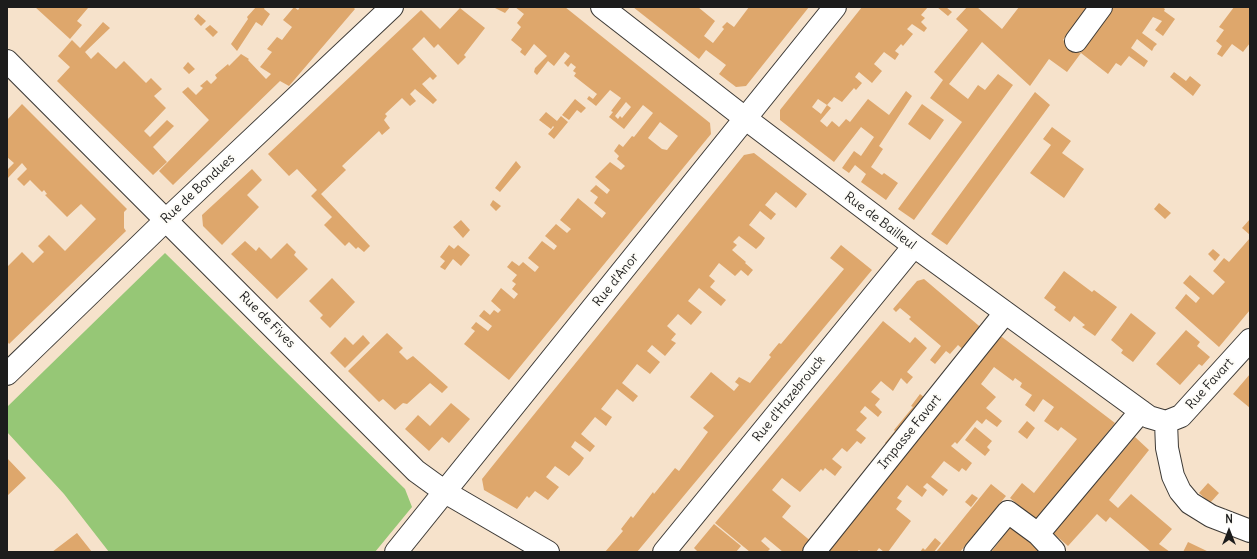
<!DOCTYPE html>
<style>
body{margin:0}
#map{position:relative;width:1257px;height:559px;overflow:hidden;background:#f6e2cb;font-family:Delius,sans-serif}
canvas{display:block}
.frame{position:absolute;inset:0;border:8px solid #1c1c1c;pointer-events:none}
.north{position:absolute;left:1209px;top:511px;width:40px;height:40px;-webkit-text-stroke:3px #fdfcf7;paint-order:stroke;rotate:0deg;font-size:11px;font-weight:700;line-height:16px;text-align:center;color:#1c1c1c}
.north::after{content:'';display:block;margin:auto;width:14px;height:18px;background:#1c1c1c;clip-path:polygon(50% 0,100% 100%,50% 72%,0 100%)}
</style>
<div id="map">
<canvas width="1257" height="559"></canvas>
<div class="frame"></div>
<div class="north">N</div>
</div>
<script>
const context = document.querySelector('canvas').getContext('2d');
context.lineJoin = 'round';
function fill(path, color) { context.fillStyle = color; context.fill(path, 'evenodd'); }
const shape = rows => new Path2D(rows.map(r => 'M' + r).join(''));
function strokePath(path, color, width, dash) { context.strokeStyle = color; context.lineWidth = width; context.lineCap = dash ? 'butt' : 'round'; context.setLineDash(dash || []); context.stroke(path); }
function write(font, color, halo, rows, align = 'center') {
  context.font = font + ' Delius,sans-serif'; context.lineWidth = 4; context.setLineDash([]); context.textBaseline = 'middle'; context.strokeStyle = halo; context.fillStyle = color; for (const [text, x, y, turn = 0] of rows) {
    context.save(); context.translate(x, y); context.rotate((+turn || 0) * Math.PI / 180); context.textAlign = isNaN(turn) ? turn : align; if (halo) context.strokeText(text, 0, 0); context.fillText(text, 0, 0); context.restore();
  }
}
fill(shape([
 [165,253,405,489,412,507,375,552,109,552,64,494,7,432,7,407]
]), '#96c776');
fill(shape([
 [35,7,87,7,88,8,77,21,82,25,70,39],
 [256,7,265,7,264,9,270,14,262,26,256,22,237,51,231,44,248,19,247,17],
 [294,7,298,10,300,7,353,7,355,9,289,86,280,81,173,185,159,171,209,120,182,92,188,87,196,95,203,88,200,86,207,80,211,84,217,78,215,75,228,64,229,66,241,54,249,59,248,60,266,79,271,74,260,67,272,52,267,49,277,37,282,40,292,27,283,20],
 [493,7,510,7,505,13],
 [515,7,565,7,710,123,711,134,509,380,464,344,475,331,471,328,476,322,488,331,492,326,479,316,484,310,490,315,494,310,498,313,501,310,491,301,501,288,514,299,518,294,512,289,516,284,512,281,517,275,507,267,512,261,519,266,523,262,535,272,539,267,528,258,542,241,554,250,557,246,545,236,556,224,567,233,571,229,560,220,578,198,602,218,606,213,594,203,598,197,590,191,596,185,607,194,610,190,595,177,610,162,621,170,625,166,617,159,619,156,614,151,619,144,623,147,632,136,634,137,653,113,643,105,624,129,609,117,613,112,611,111,621,98,610,90,596,106,591,102,587,99,589,96,593,99,597,94,574,76,576,73,573,71,576,67,571,63,568,67,564,63,570,56,565,52,554,66,548,61,537,75,534,72,535,68,547,56,534,44,525,56,520,52,522,49,511,40,521,27,517,23,524,14],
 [626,102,631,107,622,118,620,116,618,119,615,116],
 [660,122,678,136,667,150,662,149,648,138],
 [633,7,698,7,715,21,704,36,713,43,724,29,722,27,727,22,734,27,749,7,809,7,746,86,736,87,719,74,726,65,706,50,699,59],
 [862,7,928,7,921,15,925,18,921,22,927,28,924,32,912,24,907,29,913,34,903,46,901,44,895,51,899,54,895,60,884,52,874,64,882,71,872,83,859,72,855,77,862,83,856,90,854,88,842,102,834,97,827,105,818,99,812,107,821,114,827,105,831,108,820,121,827,127,832,121,839,127,846,119,850,122,868,99,889,115,906,91,912,96,879,146,883,149,871,167,882,175,884,173,898,183,886,200,861,182,866,174,855,165,849,173,842,168,854,151,861,156,874,137,861,127,834,162,780,120,780,110],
 [937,7,946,7,952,12,948,16],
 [967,7,977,7,1002,29,1019,7,1087,7,1063,40,1080,53,1113,7,1162,7,1165,9,1164,11,1175,19,1163,36,1155,30,1162,21,1153,17,1142,33,1157,44,1154,47,1152,51,1137,39,1131,48,1148,61,1144,67,1129,56,1121,66,1116,63,1108,74,1081,53,1067,72,1049,59,1030,86,982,42,949,84,968,99,978,85,985,90,998,74,1013,85,914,220,898,209,962,122,930,98,943,80,934,72,968,30,956,19],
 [1234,7,1250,7,1250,43,1243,52,1232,44,1222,57,1217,54,1222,46,1216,41,1224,30,1219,27],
 [460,8,485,28,464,55,466,57,458,65,438,44,434,48,424,37,412,49,437,76,433,80,430,77,422,84,437,100,433,104,415,89,410,94,416,101,410,106,402,98,385,114,387,116,384,120,390,128,382,135,379,131,361,148,342,166,346,170,321,194,370,246,364,252,358,247,356,249,349,242,345,246,324,225,332,217,311,196,317,190,297,169,289,176,268,154,421,10,440,29],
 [198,14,206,21,201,26,194,19],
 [103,22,110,28,85,52,91,59,98,52,116,69,124,61,146,83,151,78,162,89,154,96,166,108,144,131,150,137,167,120,174,126,153,147,167,162,153,175,57,81,70,67,58,56,72,40,80,48],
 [210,25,218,32,213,37,205,29],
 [188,62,195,69,189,74,183,68],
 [1174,72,1186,81,1190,76,1201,85,1193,96,1170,77],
 [1035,92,1050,105,947,245,931,234],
 [575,99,586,108,581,113,577,110,569,120,562,115],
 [22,104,127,209,124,212,124,228,126,231,9,344,7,341,7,267,22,252,33,263,44,252,38,246,49,235,65,251,96,219,81,204,67,217,45,195,47,194,44,190,42,192,30,180,24,186,17,179,27,169,22,163,7,179,7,170,14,163,7,157,7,120],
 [922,104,944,120,930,140,908,124],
 [546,112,557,121,561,116,568,122,554,139,548,134,554,127,553,126,551,129,539,120],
 [1052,127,1071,141,1062,153,1084,169,1064,198,1030,173,1051,145,1043,139],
 [754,153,807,194,796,208,776,192,765,205,776,214,771,220,760,211,749,225,765,238,761,244,756,249,739,236,733,242,737,245,732,250,746,262,745,263,753,270,748,276,741,270,735,276,719,263,709,276,715,281,710,287,726,300,721,306,699,288,688,301,702,312,691,325,678,314,667,326,676,334,671,340,676,343,665,356,652,345,647,351,660,362,650,374,637,364,622,383,638,396,633,402,617,389,601,409,612,417,606,426,595,417,581,434,595,446,590,452,575,441,571,447,584,458,580,464,569,476,555,466,546,477,559,487,548,500,535,491,529,498,527,496,517,509,484,490,482,479,502,454,744,155],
 [516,161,521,167,500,192,495,188],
 [252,169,262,180,247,195,259,207,222,245,203,226,202,215],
 [493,200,501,206,496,211,490,205],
 [1159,203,1171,213,1165,219,1154,209],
 [1250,219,1250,235,1242,228],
 [461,220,470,230,463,238,453,227],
 [1250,238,1250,310,1219,347,1175,308,1186,294,1196,303,1200,298,1183,283,1190,275,1213,295,1225,282,1213,271,1224,258,1229,262],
 [245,241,256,251,259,247,271,259,287,243,296,252,294,255,308,269,277,299,231,254],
 [449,245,454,249,458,245,470,255,461,266,453,259,445,270,440,267,445,261,440,257],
 [841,245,872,270,637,552,605,552,623,531,621,529,631,516,633,518,653,492,654,494,675,468,679,471,708,432,703,428,714,416,690,397,711,372,734,391,739,385,735,382,739,377,750,383,771,357,769,355,779,343,781,344,844,269,830,258],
 [1213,249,1220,255,1215,261,1208,254],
 [1064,271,1092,292,1094,290,1117,307,1095,336,1082,327,1085,325,1074,316,1070,322,1054,310,1056,307,1044,298],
 [332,278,355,302,330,328,320,318,323,315,309,301],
 [924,279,985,331,967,353,958,345,950,354,946,351,935,364,930,360,941,346,909,319,911,317,900,308,896,312,893,309,917,281],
 [1131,313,1156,333,1133,362,1121,353,1123,350,1111,340],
 [883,321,910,343,915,337,927,348,907,372,913,377,907,384,901,378,893,391,881,381,871,392,880,399,875,405,882,412,878,417,865,406,860,412,867,418,856,430,866,438,861,444,857,441,847,452,842,448,832,459,842,467,835,476,825,468,823,471,821,469,800,492,782,478,772,490,791,506,782,517,813,543,806,552,783,552,765,537,761,541,770,549,767,552,750,552,715,523],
 [1186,330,1200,342,1197,346,1210,357,1202,366,1199,364,1180,385,1156,364],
 [387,333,403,348,399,352,407,360,413,356,448,387,442,393,430,383,407,404,403,403,395,410,383,399,379,402,348,371],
 [363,335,370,343,345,368,330,353,345,337,353,345],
 [1002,337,1115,423,1037,521,1010,498,1022,483,1034,493,1077,439,1061,427,1058,431,1044,421,1054,407,1043,399,1034,412,1025,405,1032,395,1020,387,1022,383,1015,378,1013,381,994,367,981,384,996,397,986,408,1002,421,997,427,986,419,982,424,977,420,957,444,955,442,951,446,972,463,966,471,962,468,959,472,944,461,931,477,948,490,943,496,927,483,923,487,927,490,922,497,907,485,897,498,902,501,896,509,911,521,888,552,884,552,879,548,876,552,861,552,859,550,857,552,818,552,991,338],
 [1250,374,1250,408,1233,394],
 [920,394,929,401,891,447,885,443,895,431,894,430,913,407,911,406],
 [451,403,470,419,449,443,442,437,429,451,405,429,418,415,430,426],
 [1027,421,1035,428,1027,439,1018,432],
 [975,427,992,441,987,447,990,450,985,456,965,440],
 [1135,437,1149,450,1109,500,1118,508,1131,494,1172,529,1159,544,1170,552,1151,552,1110,517,1106,522,1097,514,1068,546,1053,533],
 [7,458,26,478,7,496],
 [1208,483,1219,493,1210,503,1199,493],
 [991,484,1006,496,960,552,936,552],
 [972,494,978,498,971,507,965,502],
 [714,524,741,546,736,552,698,552,694,548],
 [1012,525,1041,549,1039,552,991,552],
 [77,533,92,552,52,552],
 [935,538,941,543,934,552,920,552,923,548,925,550],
 [1188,542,1209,552,1183,552]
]), '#dea76c');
const minor = shape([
 [602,7,746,119,914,246,1149,417,1166,422,1181,416,1250,340],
 [1076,41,1101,7],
 [7,61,416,471,445,492,548,552],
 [7,374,166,220,392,7],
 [1166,422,1167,448,1173,476,1180,491,1190,503,1211,516,1250,531],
 [396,552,835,7],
 [664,552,914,246],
 [814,552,1005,313],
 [975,552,1008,512,1038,534],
 [1053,552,1054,551,1038,534,1141,411]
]);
strokePath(minor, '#3d3a36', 24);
strokePath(minor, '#fff', 22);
write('13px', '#1c1c1c', '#fdfcf7', [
 ["Rue de Bondues",198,189,-43],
 ["Rue de Bailleul",880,221,37],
 ["Rue d'Anor",616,280,-51],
 ["Rue de Fives",267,320,45],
 ["Rue Favart",1210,384,-48],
 ["Rue d'Hazebrouck",789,399,-51],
 ["Impasse Favart",910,432,-51]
]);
</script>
